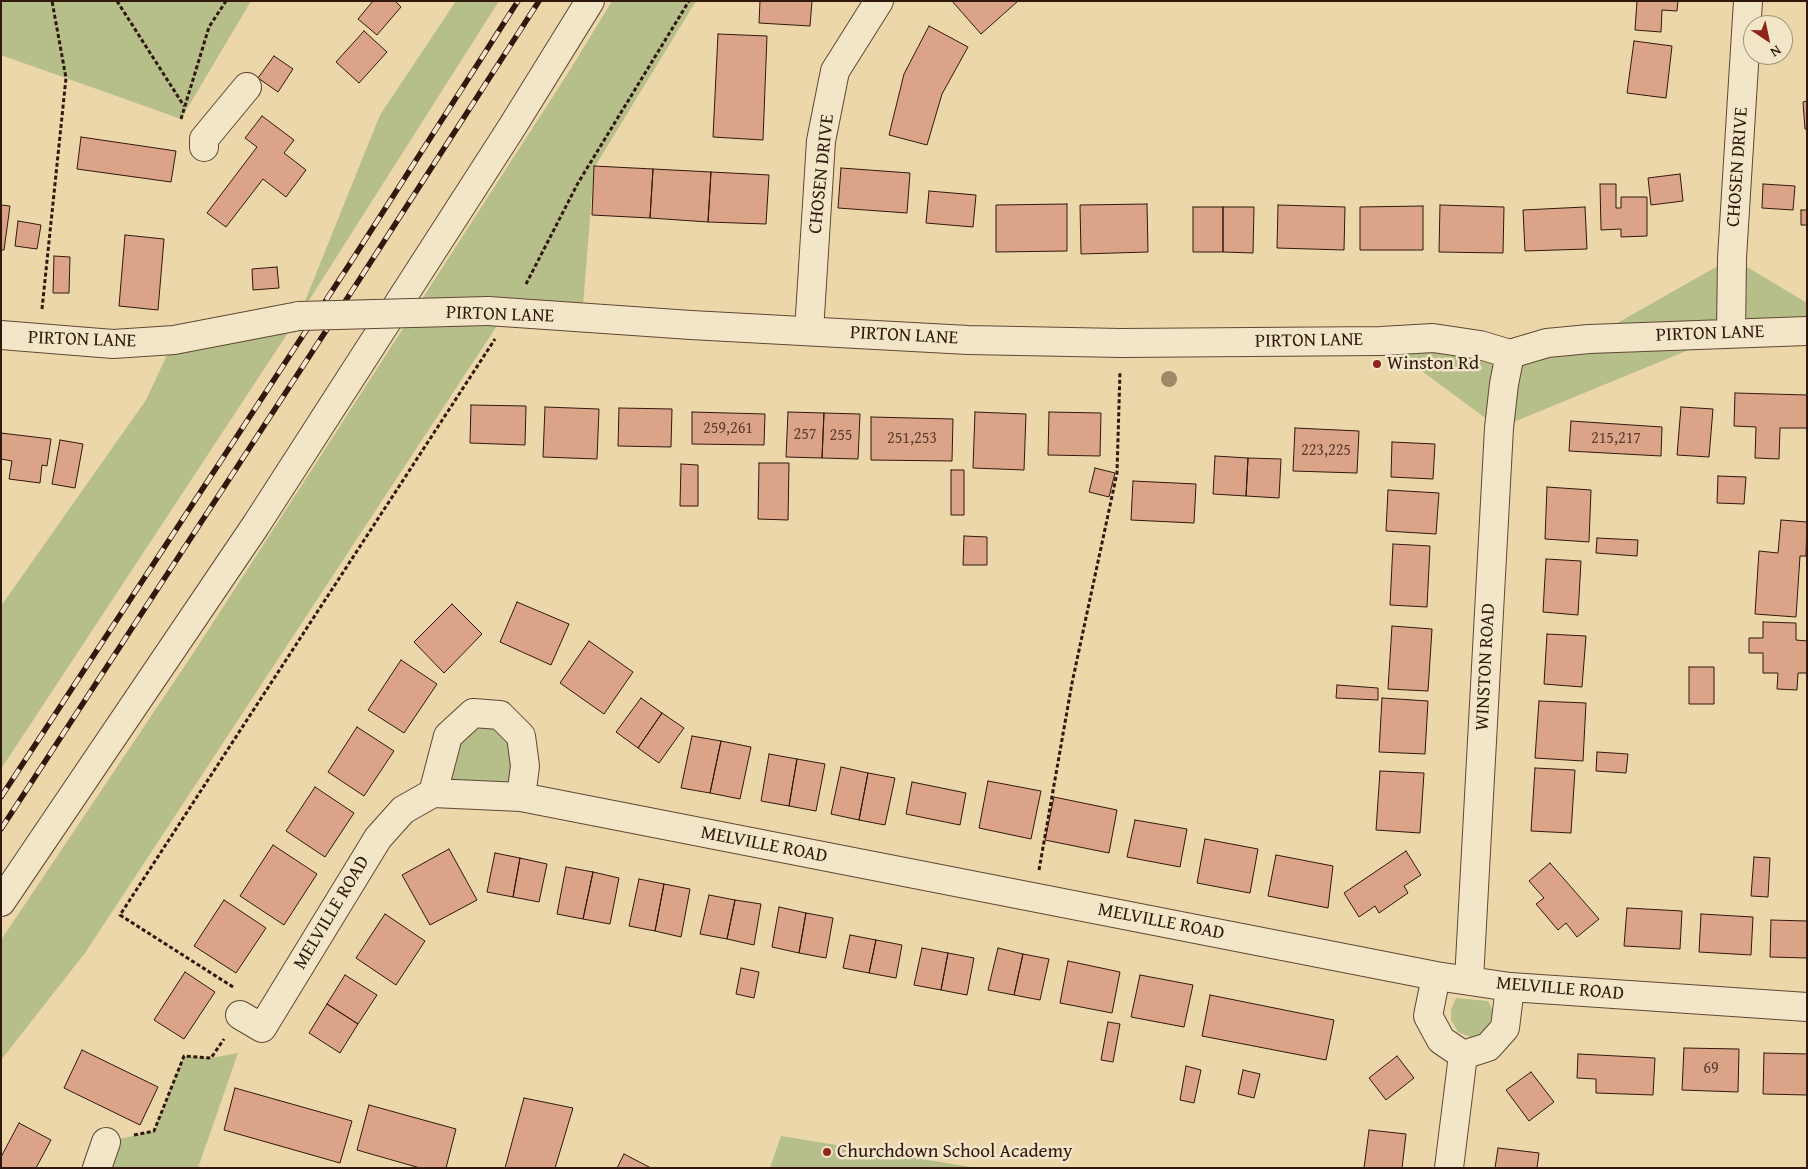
<!DOCTYPE html>
<style>
body{margin:0}
#map{position:relative;width:1808px;height:1169px;overflow:hidden;background:#ebd7aa;font-family:"Gentium Book Plus",serif}
canvas{display:block}
.frame{position:absolute;inset:0;border:2px solid #31180d;pointer-events:none}
.north{position:absolute;left:1743px;top:15px;width:50px;height:50px;box-sizing:border-box;background:#f2e5c8;border:1px solid #a5937d;border-radius:50%;rotate:146deg;font-size:14px;font-weight:700;line-height:20px;text-align:center;color:#31180d}
.north::after{content:'';display:block;margin:auto;width:18px;height:22px;background:#8f2418;clip-path:polygon(50% 0,100% 100%,50% 72%,0 100%)}
</style>
<div id="map">
<canvas width="1808" height="1169"></canvas>
<div class="frame"></div>
<div class="north">N</div>
</div>
<script>
const context = document.querySelector('canvas').getContext('2d');
context.lineJoin = 'round';
function fill(path, color) { context.fillStyle = color; context.fill(path, 'evenodd'); }
const shape = rows => new Path2D(rows.map(r => 'M' + r).join(''));
function strokePath(path, color, width, dash) { context.strokeStyle = color; context.lineWidth = width; context.lineCap = dash ? 'butt' : 'round'; context.setLineDash(dash || []); context.stroke(path); }
function write(font, color, halo, rows, align = 'center') {
  context.font = font + ' "Gentium Book Plus",serif'; context.lineWidth = 5; context.setLineDash([]); context.textBaseline = 'middle'; context.strokeStyle = halo; context.fillStyle = color; for (const [text, x, y, turn = 0] of rows) {
    context.save(); context.translate(x, y); context.rotate((+turn || 0) * Math.PI / 180); context.textAlign = isNaN(turn) ? turn : align; if (halo) context.strokeText(text, 0, 0); context.fillText(text, 0, 0); context.restore();
  }
}
fill(shape([
 [1,1,251,1,181,119,1,55],
 [456,1,499,1,299,316,1,769,1,606,146,400,174,340,299,316,380,115],
 [612,1,696,1,594,168,582,318,506,312,85,953,1,1060,1,940,194,652,570,70],
 [1732,258,1807,303,1807,331,1730,333,1499,428,1381,341,1480,345,1589,339],
 [473,713,521,736,521,797,433,793],
 [1456,998,1488,1001,1494,1012,1492,1023,1483,1033,1470,1037,1458,1032,1451,1020,1451,1010],
 [238,1053,198,1168,97,1168,106,1142,154,1131,184,1056,211,1058],
 [781,1136,977,1168,770,1168]
]), '#b6be8a');
const building = shape([
 [373,1,395,1,401,7,377,35,358,19,373,1],
 [760,1,812,1,810,26,759,23,760,1],
 [952,1,1018,1,981,34,952,1],
 [1637,1,1678,1,1677,11,1662,10,1661,32,1635,30,1637,1],
 [929,26,968,47,942,94,927,145,889,135,904,74,929,26],
 [364,31,387,52,359,83,336,62,364,31],
 [718,34,767,36,763,140,713,137,718,34],
 [1634,41,1672,46,1666,98,1627,93,1634,41],
 [274,56,293,69,278,92,258,78,274,56],
 [1807,101,1807,129,1805,129,1803,102,1807,101],
 [262,116,294,140,284,153,306,170,286,197,263,179,226,227,207,213,257,147,245,138,262,116],
 [81,137,176,151,171,182,77,169,81,137],
 [594,166,653,169,650,218,592,215,594,166],
 [841,168,910,173,907,213,838,208,841,168],
 [653,169,711,172,708,222,650,218,653,169],
 [711,172,769,175,766,224,708,222,711,172],
 [1680,174,1683,201,1651,205,1648,178,1680,174],
 [1600,184,1616,184,1616,208,1621,208,1621,197,1647,197,1647,236,1621,237,1621,229,1601,230,1600,184],
 [1763,184,1795,186,1793,210,1762,208,1763,184],
 [929,191,976,195,973,227,926,223,929,191],
 [1067,204,1067,251,996,252,996,205,1067,204],
 [1147,204,1148,252,1081,254,1080,205,1147,204],
 [1,205,10,206,4,250,1,250,1,205],
 [1278,205,1345,207,1344,250,1277,248,1278,205],
 [1440,205,1504,207,1503,253,1439,252,1440,205],
 [1423,206,1423,250,1360,250,1360,207,1423,206],
 [1193,207,1223,207,1223,252,1193,252,1193,207],
 [1223,207,1254,207,1253,253,1223,252,1223,207],
 [1585,207,1587,249,1525,251,1523,210,1585,207],
 [1801,210,1807,210,1807,225,1801,225,1801,210],
 [18,221,41,225,37,249,15,246,18,221],
 [125,235,164,239,158,310,119,306,125,235],
 [54,256,70,257,69,293,53,293,54,256],
 [277,267,279,288,253,290,252,269,277,267],
 [1735,393,1807,395,1807,428,1780,428,1779,459,1755,458,1756,427,1734,426,1735,393],
 [471,405,526,406,525,445,470,443,471,405],
 [545,407,599,409,597,459,543,457,545,407],
 [1681,407,1713,409,1709,457,1677,455,1681,407],
 [619,408,672,409,671,447,618,446,619,408],
 [692,412,765,414,764,445,692,444,692,412],
 [788,412,824,413,822,458,786,457,788,412],
 [975,412,1026,414,1024,470,973,468,975,412],
 [1049,412,1101,413,1100,456,1048,455,1049,412],
 [824,413,860,414,858,459,822,458,824,413],
 [871,417,953,419,952,461,871,460,871,417],
 [1571,421,1662,427,1661,456,1569,451,1571,421],
 [1295,428,1359,431,1357,473,1293,471,1295,428],
 [1,433,51,439,47,466,42,465,40,483,9,479,12,461,1,459,1,433],
 [60,440,83,444,75,488,52,484,60,440],
 [1392,442,1435,444,1433,479,1391,477,1392,442],
 [1215,456,1248,458,1246,496,1213,494,1215,456],
 [1248,458,1281,459,1279,498,1246,496,1248,458],
 [759,463,789,463,788,520,758,519,759,463],
 [681,464,698,465,698,506,680,506,681,464],
 [1095,468,1115,473,1109,497,1089,492,1095,468],
 [951,470,964,470,964,515,951,515,951,470],
 [1718,476,1746,477,1744,504,1717,503,1718,476],
 [1133,481,1196,484,1194,523,1131,520,1133,481],
 [1547,487,1591,490,1589,542,1545,539,1547,487],
 [1388,490,1439,493,1436,534,1386,531,1388,490],
 [1781,520,1807,522,1806,556,1800,556,1796,617,1755,614,1759,551,1778,553,1781,520],
 [964,536,987,537,987,565,963,565,964,536],
 [1597,538,1638,540,1637,556,1596,553,1597,538],
 [1393,544,1430,546,1427,607,1390,605,1393,544],
 [1546,559,1581,561,1578,615,1543,612,1546,559],
 [517,602,569,624,551,665,500,642,517,602],
 [452,604,482,634,444,673,414,642,452,604],
 [1763,622,1796,623,1796,640,1807,641,1807,673,1798,673,1797,690,1777,689,1778,673,1763,673,1763,653,1749,653,1749,638,1763,638,1763,622],
 [1392,626,1432,629,1428,691,1388,689,1392,626],
 [1547,634,1586,636,1582,687,1544,684,1547,634],
 [589,641,633,672,604,714,560,683,589,641],
 [401,660,437,684,404,733,368,710,401,660],
 [1689,667,1714,667,1714,704,1689,704,1689,667],
 [1337,685,1378,688,1378,700,1336,698,1337,685],
 [641,698,662,713,638,748,616,732,641,698],
 [1382,698,1428,701,1425,754,1379,752,1382,698],
 [1539,701,1586,703,1583,761,1535,758,1539,701],
 [662,713,684,728,659,763,638,748,662,713],
 [357,727,394,751,364,796,328,772,357,727],
 [692,736,721,741,710,793,681,788,692,736],
 [721,741,751,747,740,799,710,793,721,741],
 [1597,752,1628,754,1626,773,1596,771,1597,752],
 [769,754,797,759,789,806,761,801,769,754],
 [797,759,825,764,816,811,789,806,797,759],
 [841,767,868,773,859,820,831,814,841,767],
 [1535,768,1575,770,1571,833,1531,831,1535,768],
 [1380,771,1424,773,1420,833,1376,830,1380,771],
 [868,773,895,778,885,825,859,820,868,773],
 [988,781,1041,791,1031,839,979,828,988,781],
 [912,782,966,793,960,825,906,814,912,782],
 [315,787,354,813,325,857,286,831,315,787],
 [1054,797,1117,810,1109,853,1045,840,1054,797],
 [1135,820,1187,829,1180,867,1127,857,1135,820],
 [1205,839,1258,849,1250,893,1197,883,1205,839],
 [273,845,317,874,284,925,240,896,273,845],
 [449,849,477,900,430,925,402,875,449,849],
 [1406,851,1421,875,1404,886,1408,893,1379,913,1375,906,1359,917,1344,893,1406,851],
 [495,853,520,858,513,897,487,892,495,853],
 [1276,855,1333,866,1328,908,1268,896,1276,855],
 [1754,857,1770,858,1768,897,1751,896,1754,857],
 [520,858,547,864,539,902,513,897,520,858],
 [1550,863,1599,919,1577,937,1566,923,1558,930,1536,904,1544,898,1529,881,1550,863],
 [566,867,593,872,583,919,557,914,566,867],
 [593,872,619,878,610,924,583,919,593,872],
 [639,879,664,884,655,931,629,926,639,879],
 [664,884,690,889,681,937,655,931,664,884],
 [709,895,735,900,727,939,700,934,709,895],
 [224,900,266,928,236,973,194,946,224,900],
 [735,900,761,904,754,945,727,939,735,900],
 [779,907,806,913,799,953,772,947,779,907],
 [1627,908,1682,911,1680,949,1624,946,1627,908],
 [806,913,833,918,826,958,799,953,806,913],
 [385,914,425,941,396,985,356,958,385,914],
 [1701,914,1753,917,1751,955,1699,952,1701,914],
 [1771,920,1807,921,1807,958,1770,957,1771,920],
 [850,935,876,940,869,973,843,968,850,935],
 [876,940,902,945,896,978,869,973,876,940],
 [922,948,948,953,941,990,914,985,922,948],
 [998,948,1023,954,1014,995,988,990,998,948],
 [948,953,974,958,967,995,941,990,948,953],
 [1023,954,1049,959,1040,1000,1014,995,1023,954],
 [1068,961,1120,972,1112,1013,1060,1003,1068,961],
 [741,968,759,972,754,998,736,994,741,968],
 [185,972,215,992,184,1039,154,1020,185,972],
 [345,975,377,995,358,1024,327,1004,345,975],
 [1140,975,1193,985,1184,1027,1131,1017,1140,975],
 [1210,995,1334,1020,1326,1060,1202,1036,1210,995],
 [327,1004,358,1024,340,1053,309,1033,327,1004],
 [1108,1022,1120,1024,1113,1062,1101,1060,1108,1022],
 [1684,1048,1739,1049,1738,1092,1682,1090,1684,1048],
 [82,1050,158,1087,140,1125,64,1088,82,1050],
 [1764,1053,1807,1054,1807,1095,1763,1094,1764,1053],
 [1578,1054,1655,1058,1653,1095,1596,1093,1596,1079,1577,1078,1578,1054],
 [1397,1056,1414,1078,1386,1100,1369,1078,1397,1056],
 [1186,1066,1201,1070,1194,1103,1180,1100,1186,1066],
 [1243,1070,1260,1074,1254,1098,1238,1094,1243,1070],
 [1531,1072,1554,1102,1529,1121,1506,1090,1531,1072],
 [235,1088,352,1121,340,1163,224,1130,235,1088],
 [524,1098,573,1108,555,1168,505,1168,524,1098],
 [369,1105,456,1129,446,1168,420,1168,357,1150,369,1105],
 [19,1123,51,1140,36,1168,1,1168,1,1157,19,1123],
 [1369,1130,1406,1134,1402,1168,1364,1168,1369,1130],
 [1498,1148,1539,1153,1537,1168,1495,1168,1498,1148],
 [624,1154,651,1168,617,1168,624,1154]
]);
fill(building, '#dba489');
strokePath(building, '#31180d', 1);
const minor = shape([
 [204,147,204,139,247,87],
 [488,311,691,325,968,340,1121,343,1381,341,1433,338,1480,345,1510,354,1547,343,1589,339,1807,331],
 [809,331,821,141,835,71,879,1],
 [1731,333,1732,258,1748,1],
 [1,335,113,344,174,340,299,316],
 [433,793,448,736,473,713,500,715,521,736,525,766,521,797],
 [1,902,256,525,512,127,590,1],
 [1436,976,1428,1016,1441,1040,1463,1055,1488,1047,1505,1028,1510,987],
 [1469,980,1499,428,1504,384,1510,354],
 [240,1015,262,1028,378,838,403,810,433,793,521,797,1436,976,1510,987,1807,1007],
 [97,1168,106,1142],
 [1449,1168,1463,1055]
]);
strokePath(minor, '#604834', 30);
strokePath(shape([
 [117,1,184,106],
 [181,119,209,27,226,1],
 [526,284,578,183,689,1],
 [42,309,66,78,52,1],
 [1039,870,1072,683,1117,473,1120,371],
 [233,987,120,915,495,339],
 [134,1135,154,1131,184,1056,211,1058,224,1039]
]), '#31180d', 3, [4, 2.5]);
strokePath(minor, '#f2e5c8', 28);
const rail = shape([
 [1,797,349,265,518,1],
 [1,829,363,274,539,1]
]);
strokePath(rail, '#31180d', 5.5);
strokePath(rail, '#f2e5c8', 4, [11]);
const minorBridge = shape([
 [299,316,488,311]
]);
strokePath(minorBridge, '#604834', 30, []);
strokePath(minorBridge, '#f2e5c8', 28);
context.fillStyle = '#9b8968';
for (const [x, y] of [
 [1169,379]
]) { context.beginPath(); context.arc(x, y, 8, 0, 2 * Math.PI); context.fill(); }
for (const [x, y, r, color] of [
 [1377,364,5,"#8f2418"],
 [827,1152,5,"#8f2418"]
]) { const dot = new Path2D(); dot.arc(x, y, r, 0, 2 * Math.PI); context.fillStyle = color; context.fill(dot); strokePath(dot, '#f2e5c8', 2); }
write('16px', '#5c3b2c', null, [
 ["259,261",728,429],
 ["257",805,435],
 ["255",841,436],
 ["251,253",912,439],
 ["215,217",1616,439],
 ["223,225",1326,451],
 ["69",1711,1069]
]);
write('19px', '#31180d', '#f2e5c8', [
 ["CHOSEN DRIVE",1738,167,-86],
 ["CHOSEN DRIVE",822,174,-84],
 ["PIRTON LANE",500,315,2],
 ["PIRTON LANE",1710,334,-2],
 ["PIRTON LANE",904,336,3],
 ["PIRTON LANE",82,340,2],
 ["PIRTON LANE",1309,341,-1],
 ["WINSTON ROAD",1486,667,-87],
 ["MELVILLE ROAD",764,845,11],
 ["MELVILLE ROAD",332,913,-59],
 ["MELVILLE ROAD",1161,922,11],
 ["MELVILLE ROAD",1560,989,5]
]);
write('19px', '#31180d', '#f2e5c8', [
 ["Winston Rd",1387,364],
 ["Churchdown School Academy",837,1152]
], 'left');
</script>
